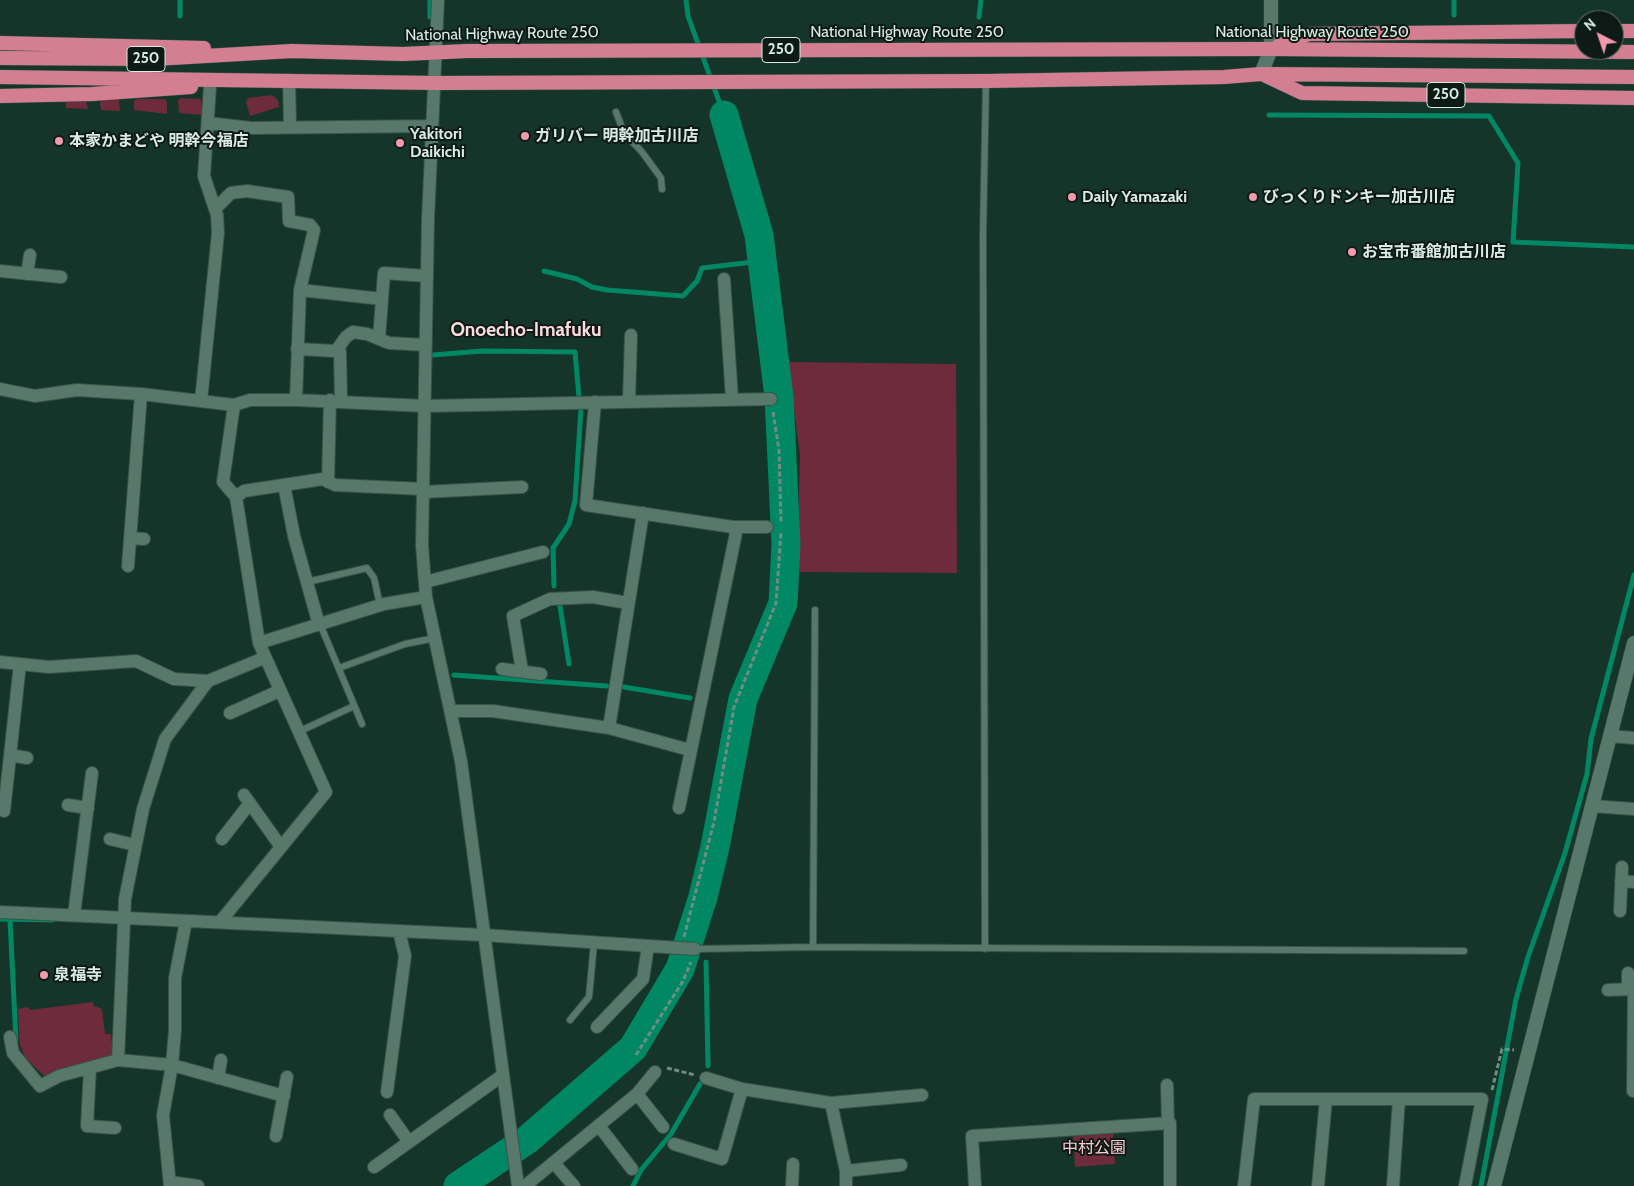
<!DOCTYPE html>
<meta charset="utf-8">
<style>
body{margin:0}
#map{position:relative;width:1634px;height:1186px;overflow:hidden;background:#16352a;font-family:Cabin,sans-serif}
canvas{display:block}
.north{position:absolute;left:1574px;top:10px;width:50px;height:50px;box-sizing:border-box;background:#0d1a15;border:1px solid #5f6e67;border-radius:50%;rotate:319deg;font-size:14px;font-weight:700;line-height:20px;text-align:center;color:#d9ebe3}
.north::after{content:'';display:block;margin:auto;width:18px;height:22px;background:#f29aac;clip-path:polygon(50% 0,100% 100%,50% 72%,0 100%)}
</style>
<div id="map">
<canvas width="1634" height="1186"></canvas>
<div class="north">N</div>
</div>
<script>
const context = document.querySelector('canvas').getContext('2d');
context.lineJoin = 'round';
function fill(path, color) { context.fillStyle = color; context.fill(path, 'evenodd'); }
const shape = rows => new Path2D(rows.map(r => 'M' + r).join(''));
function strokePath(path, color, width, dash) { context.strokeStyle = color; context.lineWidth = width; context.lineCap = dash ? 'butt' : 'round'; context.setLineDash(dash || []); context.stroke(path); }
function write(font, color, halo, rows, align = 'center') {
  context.font = font + ' Cabin,"Noto Sans JP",sans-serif'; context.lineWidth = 4; context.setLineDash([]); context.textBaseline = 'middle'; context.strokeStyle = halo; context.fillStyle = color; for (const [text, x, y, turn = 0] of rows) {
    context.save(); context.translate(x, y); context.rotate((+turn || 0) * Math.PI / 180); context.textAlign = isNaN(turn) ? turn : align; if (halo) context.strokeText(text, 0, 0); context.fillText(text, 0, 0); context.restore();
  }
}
fill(shape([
 [272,95,278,100,279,107,250,116,246,102,248,98],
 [181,98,201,99,203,115,179,113,178,100],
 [137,99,165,99,167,102,167,114,134,110,134,101],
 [103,100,119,100,120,111,101,110,100,102],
 [86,101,88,109,66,108,66,102],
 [788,362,956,364,957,573,797,572,800,455],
 [93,1002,94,1006,102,1009,105,1034,111,1034,113,1058,63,1068,44,1076,25,1057,20,1045,18,1009,28,1007,30,1010],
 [1113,1129,1115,1164,1075,1167,1073,1132]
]), '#6d2b3c');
strokePath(shape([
 [686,0,688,16,724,115],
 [1454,15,1454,0],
 [180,16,180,0],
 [430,17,430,0],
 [979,17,981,0],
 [1269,115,1489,116,1518,163,1513,242,1634,247],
 [544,271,577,279,592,287,607,290,683,296,697,281,702,268,762,261],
 [433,355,482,351,575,352,579,397],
 [554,586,553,548,569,524,575,501,581,408],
 [560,606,569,664],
 [454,675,607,686],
 [624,687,690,698],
 [0,919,53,920],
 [10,920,16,1041],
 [706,962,708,1066],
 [633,1186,641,1170,671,1134,700,1084],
 [1481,1186,1516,999,1528,957,1565,853,1587,774,1591,739,1634,575]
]), '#008865', 5);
strokePath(shape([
 [458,1186,527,1140,633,1048,680,969,703,897,715,847,743,699,783,603,786,544,779,397,759,235,724,115]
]), '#008865', 29);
const service = shape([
 [616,112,624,133,642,152,661,178,662,189],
 [307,582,367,568,374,578,380,605],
 [320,624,362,724],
 [339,668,405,644,435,638],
 [298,732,354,706],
 [813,947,815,610],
 [695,949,813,947,1464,951],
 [985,949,983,235,986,81],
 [570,1020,589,997,594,943]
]);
const minor = shape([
 [438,0,428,219,422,545,426,597,461,761,518,1186],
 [289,80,290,126],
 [208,123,251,128,432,126],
 [215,209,231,193,247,191,288,197,289,221,310,225,314,230,300,290,296,400],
 [0,271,61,277],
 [27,274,30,255],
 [724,279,732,399],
 [300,290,382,299],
 [379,339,384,273,427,276],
 [297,349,336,351,346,337,353,332,367,334,389,343,426,345],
 [336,351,340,352,341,400],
 [0,389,35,396,77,390,141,394,234,405,250,400,296,400,425,406,771,399],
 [201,401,218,233,217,215,204,176,210,86],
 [629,401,631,335],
 [595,402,586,505,733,527,736,533,679,808],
 [328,482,330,400],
 [284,485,294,536,319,625],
 [423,492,522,487],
 [236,497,244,491,323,479,335,485,423,489],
 [733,527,767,527],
 [130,538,144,539],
 [128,566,141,394],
 [425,582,543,552],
 [259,643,384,604,426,597],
 [0,662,49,667,136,661,174,679,208,681,264,658],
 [502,669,541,674],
 [522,671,513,616,550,599,593,597,628,603],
 [451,711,493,711,609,728,690,750],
 [230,713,279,691],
 [609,728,643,513],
 [1610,736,1634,738],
 [10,755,27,758],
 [244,795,281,847],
 [68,805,88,808],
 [1592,806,1634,809],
 [4,811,20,664],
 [110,839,135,845],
 [222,839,250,803],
 [1621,881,1634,882],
 [1620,911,1622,867],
 [0,912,483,935,695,949],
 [74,915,92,773],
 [220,922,326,792,259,643,236,497,223,482,234,405],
 [1628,973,1628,989],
 [1608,990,1634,989],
 [597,1027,643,979,648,946],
 [10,1037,13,1053,40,1086,59,1076,118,1060,172,1065,284,1096],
 [118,1060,125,899,143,809,165,739,208,681],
 [90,1068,87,1126,115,1128],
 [218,1078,221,1060],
 [706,1078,742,1089,831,1103,922,1095],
 [1167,1085,1168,1123],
 [1633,1091,1634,989],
 [387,1092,405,956,399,931],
 [637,1094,663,1127],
 [831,1103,846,1171,846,1186],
 [390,1115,409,1142],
 [599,1126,632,1169],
 [276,1136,287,1077],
 [674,1144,722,1159,742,1089],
 [554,1163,574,1186],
 [374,1167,503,1075],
 [846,1171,901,1165],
 [170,1182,198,1186],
 [170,1186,163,1115,172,1065,175,1030,175,978,186,921],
 [525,1186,637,1094,655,1072],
 [792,1186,793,1164],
 [975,1186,972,1136,1170,1123,1170,1186],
 [1244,1186,1254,1099,1482,1099,1465,1186],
 [1318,1186,1326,1099],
 [1393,1186,1399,1099]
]);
const tertiary = shape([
 [1261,74,1271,49,1271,0],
 [1494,1186,1634,643]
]);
const trunk = shape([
 [1614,31,1634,31],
 [0,43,204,48],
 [1278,46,1309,34,1584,31],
 [0,58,154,59,292,51,403,54,467,51,1271,49,1634,52],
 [1266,76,1302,93,1634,98],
 [0,77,436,83,986,81,1224,77,1261,74,1634,77],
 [0,96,92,94,191,87]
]);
strokePath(service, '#385348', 8);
strokePath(minor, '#385348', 14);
strokePath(tertiary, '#385348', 15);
strokePath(trunk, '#385348', 15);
strokePath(shape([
 [773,412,779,450,781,523],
 [684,937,714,822,734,707,776,603,781,532],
 [636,1055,683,981,691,962],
 [667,1068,695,1075],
 [1492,1090,1502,1049,1514,1050]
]), '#738c82', 3, [5, 2.5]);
strokePath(service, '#57786a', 6);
strokePath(minor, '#57786a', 12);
strokePath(tertiary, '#57786a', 14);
strokePath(trunk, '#d47e91', 14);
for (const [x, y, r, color] of [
 [525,136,5,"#f29aac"],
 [59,141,5,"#f29aac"],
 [400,143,5,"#f29aac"],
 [1072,197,5,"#f29aac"],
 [1253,197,5,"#f29aac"],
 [1352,252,5,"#f29aac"],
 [44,975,5,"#f29aac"]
]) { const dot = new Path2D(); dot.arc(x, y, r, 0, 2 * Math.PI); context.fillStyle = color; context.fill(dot); strokePath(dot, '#0d1a15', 2); }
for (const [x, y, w] of [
 [781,50,38],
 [146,59,38],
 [1446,95,38]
]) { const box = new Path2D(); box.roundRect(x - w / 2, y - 12.5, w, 25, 4); context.fillStyle = '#0d1a15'; context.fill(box); strokePath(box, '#d9ebe3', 1); }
write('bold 15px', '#d9ebe3', null, [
 ["250",781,50],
 ["250",146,59],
 ["250",1446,95]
]);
write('16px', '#d9ebe3', '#0d1a15', [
 ["National Highway Route 250",907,32],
 ["National Highway Route 250",1312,32],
 ["National Highway Route 250",502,34,-1]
]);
write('bold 16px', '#d9ebe3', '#0d1a15', [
 ["Yakitori",410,134],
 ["Daikichi",410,152],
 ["ガリバー 明幹加古川店",535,136],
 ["本家かまどや 明幹今福店",69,141],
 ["Daily Yamazaki",1082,197],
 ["びっくりドンキー加古川店",1263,197],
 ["お宝市番館加古川店",1362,252],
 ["泉福寺",54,975]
], 'left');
write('16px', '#fdcad3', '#0d1a15', [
 ["中村公園",1094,1148]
]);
write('bold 19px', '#fddae0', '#0d1a15', [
 ["Onoecho-Imafuku",526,330]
]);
</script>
